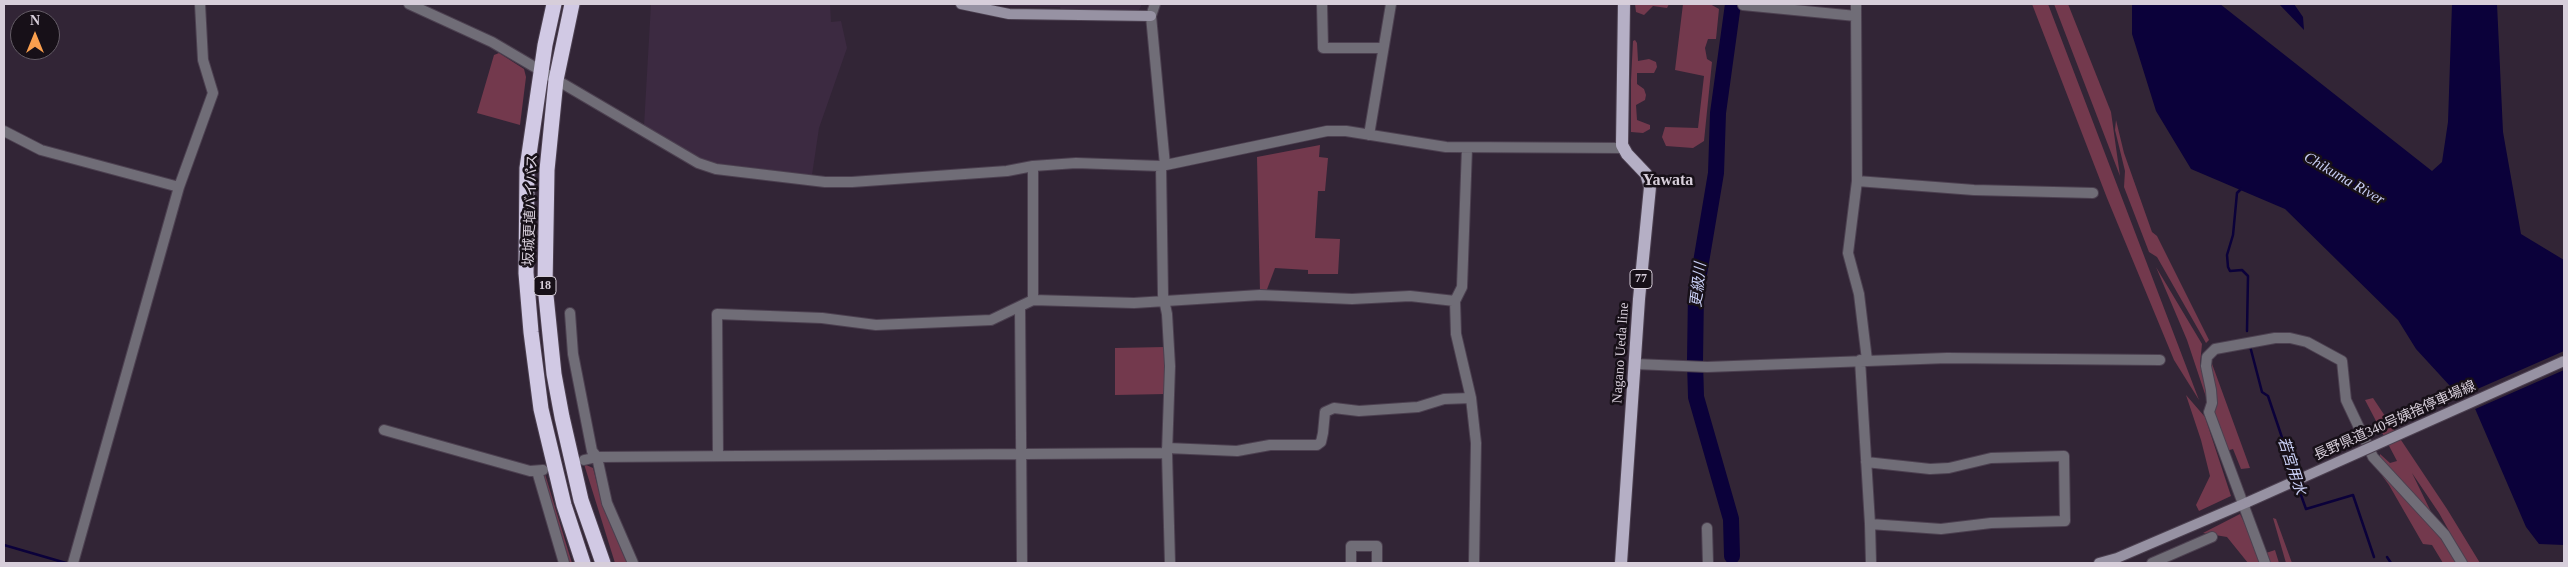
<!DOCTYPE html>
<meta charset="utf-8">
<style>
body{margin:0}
#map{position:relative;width:2568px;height:567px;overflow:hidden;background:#322536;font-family:"Times New Roman",serif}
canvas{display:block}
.frame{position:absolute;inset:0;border:5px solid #d7ceda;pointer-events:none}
.north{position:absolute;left:10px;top:10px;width:50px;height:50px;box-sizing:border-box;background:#171018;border:1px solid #645c66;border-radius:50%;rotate:0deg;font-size:14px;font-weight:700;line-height:20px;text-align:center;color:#d7ceda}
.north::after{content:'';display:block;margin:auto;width:18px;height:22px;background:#fa9f4e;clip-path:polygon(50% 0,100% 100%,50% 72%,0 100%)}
</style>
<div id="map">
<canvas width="2568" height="567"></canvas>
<div class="frame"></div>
<div class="north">N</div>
</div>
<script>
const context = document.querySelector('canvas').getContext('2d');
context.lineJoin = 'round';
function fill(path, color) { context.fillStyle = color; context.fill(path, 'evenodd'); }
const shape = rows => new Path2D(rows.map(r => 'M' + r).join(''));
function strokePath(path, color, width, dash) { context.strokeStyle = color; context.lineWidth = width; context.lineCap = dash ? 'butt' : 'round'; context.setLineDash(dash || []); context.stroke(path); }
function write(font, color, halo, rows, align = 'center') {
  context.font = font + ' "Times New Roman","Noto Sans JP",serif'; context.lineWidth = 5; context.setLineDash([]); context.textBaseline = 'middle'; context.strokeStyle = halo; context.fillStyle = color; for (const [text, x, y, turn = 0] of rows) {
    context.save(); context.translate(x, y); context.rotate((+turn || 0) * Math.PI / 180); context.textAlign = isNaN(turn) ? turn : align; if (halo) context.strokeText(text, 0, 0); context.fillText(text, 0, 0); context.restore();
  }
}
fill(shape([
 [651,4,830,4,831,22,841,21,847,48,819,128,812,175,713,163,700,158,644,126],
 [1003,4,1142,4,1139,10,1061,10,1060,7,1009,6]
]), '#3c2a41');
fill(shape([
 [1635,4,1669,4,1667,8,1653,6,1644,15,1636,12],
 [1683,4,1710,4,1719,9,1716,39,1708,39,1705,48,1707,59,1712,62,1704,141,1693,148,1666,146,1662,137,1665,127,1698,128,1704,76,1675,70],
 [2032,4,2048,4,2199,400,2174,360,2107,198],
 [2054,4,2068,4,2111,112,2120,176],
 [1635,40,1637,43,1638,61,1649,59,1656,62,1657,67,1654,73,1637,73,1637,84,1644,89,1646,95,1645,100,1636,105,1637,120,1650,125,1650,129,1643,133,1631,132,1631,80,1633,41],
 [499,53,524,69,526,77,520,125,477,113,494,55],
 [2116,120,2124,153,2152,232,2157,236,2209,340,2206,343,2157,257,2149,252,2124,187,2125,171,2115,130],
 [1320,145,1319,157,1328,158,1325,191,1318,191,1315,238,1340,239,1338,274,1308,274,1308,270,1275,268,1266,292,1260,292,1257,157],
 [2156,267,2202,344,2200,364,2208,391,2207,400,2187,340],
 [1165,347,1166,394,1115,395,1115,348],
 [2211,361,2250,468,2241,469,2233,449,2226,451,2214,410],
 [2186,395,2205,417,2231,496,2199,511,2196,505,2210,476,2201,440],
 [2373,398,2447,509,2480,563,2467,563,2439,513,2412,473,2436,522,2380,460,2380,454,2390,463,2397,461,2365,400],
 [2370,459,2445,540,2459,563,2443,563,2432,545,2423,544,2389,485],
 [584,464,593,468,603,507,627,563,615,563],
 [545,474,568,550,572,563,569,563,544,477],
 [2240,514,2250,534,2261,563,2248,563,2227,537,2203,533],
 [2273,518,2276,519,2292,563,2286,563],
 [2275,550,2279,563,2270,563,2266,553]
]), '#73394d');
fill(shape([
 [2132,4,2220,4,2432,171,2442,162,2448,122,2452,4,2497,4,2503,132,2521,234,2564,260,2564,545,2539,544,2526,527,2467,390,2450,386,2416,349,2398,320,2285,209,2191,169,2156,111,2132,34],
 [2279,4,2294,4,2303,17,2304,30]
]), '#0b013a');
fill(shape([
 [2564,351,2564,370,2473,410,2466,394]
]), '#322536');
strokePath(shape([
 [2241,189,2237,193,2233,235,2227,255,2228,267,2230,271,2242,270,2248,276,2247,331],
 [2250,346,2262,392,2268,396,2296,479],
 [2297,484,2306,509,2353,495,2374,557],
 [4,545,66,563],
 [1732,556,1733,563],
 [2387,557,2391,563]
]), '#0b013a', 2.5);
strokePath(shape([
 [1732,556,1731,519,1696,397,1695,361,1696,292,1716,173,1718,113,1733,4]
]), '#0b013a', 16);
const street = shape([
 [409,4,492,42,698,163,716,169,825,182,852,182,1007,171,1033,166,1076,163,1161,166,1327,131,1346,131,1446,147,1623,148],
 [1155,4,1151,16,1165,165],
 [1322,4,1323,48,1383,48],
 [1856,4,1857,181,1848,253,1859,294,1867,360],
 [1743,5,1856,16],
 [4,131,41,150,179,187,73,563],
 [1369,135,1391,4],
 [1467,148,1462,287,1455,301,1456,334,1471,398,1476,443,1474,563],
 [1033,166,1033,300],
 [1161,166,1163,295,1167,314,1170,366,1167,453,1170,563],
 [1857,181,1974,190,2093,193],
 [179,187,213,93,203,60,200,4],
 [1020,307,1022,563],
 [570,313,573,354,592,451,597,457,607,503,633,563],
 [1860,360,1870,524,1871,563],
 [1635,364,1707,367,1947,358,2160,360],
 [384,430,530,471,543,470],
 [1167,448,1237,451,1270,445,1317,445,1321,442,1323,433,1325,412,1334,408,1359,411,1418,407,1444,399,1471,398],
 [718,456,717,314,822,318,876,325,991,320,1033,300,1134,303,1260,295,1352,299,1410,296,1455,301],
 [584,460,597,457,1167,453],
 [1866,462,1930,469,1949,468,1991,458,2064,456,2065,521,1991,523,1941,529,1870,524],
 [537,471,564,563],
 [1707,528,1708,563],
 [1351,563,1351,546,1377,546,1377,563],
 [2152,563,2212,537],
 [2265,563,2209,412,2212,403,2211,390,2206,366,2207,357,2215,349,2275,338,2290,338,2307,342,2342,361,2346,400,2373,457,2445,535,2462,563]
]);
const secondary = shape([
 [961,4,1009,14,1151,16],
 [2099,563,2117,558,2248,502]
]);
const primary = shape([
 [1621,563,1639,299,1650,187,1646,174,1627,154,1622,145,1624,4]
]);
const highway = shape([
 [554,4,545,45,527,168,526,273,531,332,541,409,564,505,583,563],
 [572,4,556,80,547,170,545,286,554,374,562,417,581,500,603,563]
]);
strokePath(street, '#4c4050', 12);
strokePath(secondary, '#4c4050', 12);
strokePath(primary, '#4c4050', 14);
strokePath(highway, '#4c4050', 17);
strokePath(street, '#706d77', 10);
strokePath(secondary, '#9792a3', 10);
strokePath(primary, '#b5afc5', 12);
strokePath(highway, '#d1c9e4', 15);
const secondaryBridge = shape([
 [2248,502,2564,361]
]);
strokePath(secondaryBridge, '#4c4050', 12, []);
strokePath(secondaryBridge, '#9792a3', 10);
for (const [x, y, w] of [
 [1641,279,22],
 [545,286,22]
]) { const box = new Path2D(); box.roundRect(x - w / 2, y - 9.5, w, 19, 4); context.fillStyle = '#171018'; context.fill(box); strokePath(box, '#d7ceda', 1); }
write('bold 12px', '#d7ceda', null, [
 ["77",1641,279],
 ["18",545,286]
]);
write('14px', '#d7ceda', '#171018', [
 ["坂城更埴バイパス",531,210,-88],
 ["Nagano Ueda line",1621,353,-86],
 ["長野県道340号姨捨停車場線",2395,421,-24]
]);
write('italic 15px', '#c8cef4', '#171018', [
 ["Chikuma River",2344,179,30],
 ["更級川",1699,285,-84],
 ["若宮用水",2291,466,72]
]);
write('bold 16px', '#d7ceda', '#171018', [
 ["Yawata",1668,181]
]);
</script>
